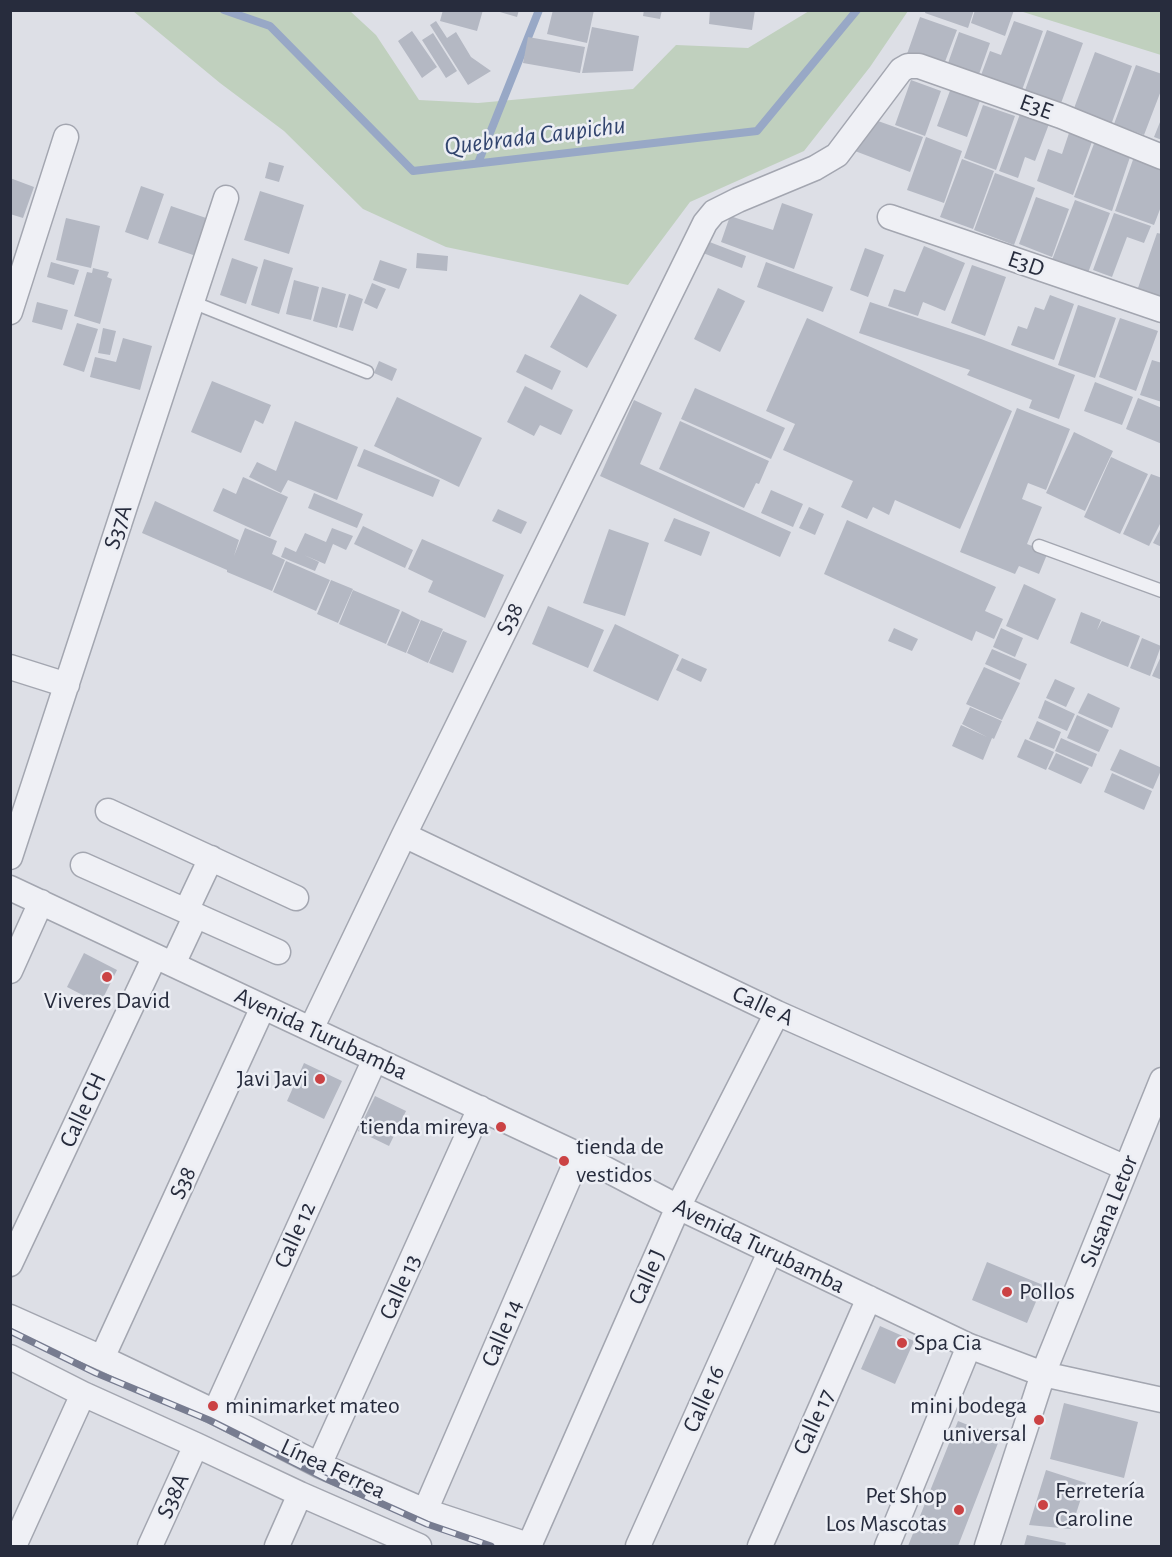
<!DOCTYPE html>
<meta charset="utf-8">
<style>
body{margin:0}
#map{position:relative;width:1172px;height:1557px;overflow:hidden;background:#dddfe6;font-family:"Alegreya Sans",sans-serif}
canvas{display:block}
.frame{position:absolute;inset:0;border:12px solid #272c3d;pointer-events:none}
</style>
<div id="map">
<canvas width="1172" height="1557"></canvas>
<div class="frame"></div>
</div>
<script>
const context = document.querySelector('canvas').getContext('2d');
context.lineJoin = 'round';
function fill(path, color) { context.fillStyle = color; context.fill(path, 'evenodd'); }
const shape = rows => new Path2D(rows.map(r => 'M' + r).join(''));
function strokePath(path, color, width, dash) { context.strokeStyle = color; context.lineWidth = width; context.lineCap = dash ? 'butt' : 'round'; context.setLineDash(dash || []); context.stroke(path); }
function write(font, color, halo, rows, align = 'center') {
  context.font = font + ' "Alegreya Sans",sans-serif'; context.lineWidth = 5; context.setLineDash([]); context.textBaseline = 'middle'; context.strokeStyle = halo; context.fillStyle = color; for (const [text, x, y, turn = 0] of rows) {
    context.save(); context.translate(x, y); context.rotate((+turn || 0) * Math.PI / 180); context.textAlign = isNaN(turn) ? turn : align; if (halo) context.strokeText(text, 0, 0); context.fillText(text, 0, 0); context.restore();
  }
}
fill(shape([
 [133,11,350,11,376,35,419,100,478,103,633,89,676,45,748,48,809,11,908,11,870,67,804,151,690,202,628,285,446,247,363,209,284,131,220,83],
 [1020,11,1161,11,1161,55]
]), '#c0d0be');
strokePath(shape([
 [224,10,270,26,413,171,757,131,857,10],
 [478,163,539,10]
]), '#98a8c6', 8);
fill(shape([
 [443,10,483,10,477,31,440,21],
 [493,10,519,10,517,17],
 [553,10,594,10,587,43,547,34],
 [644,10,662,10,660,19,643,16],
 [710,10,755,10,752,30,709,24],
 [926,10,974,10,968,28,925,13],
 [975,10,1014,10,1005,36,971,23],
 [920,17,957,30,943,67,907,54],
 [436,21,447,38,456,32,471,57,491,71,468,85,430,25],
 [1014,21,1043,31,1021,93,980,78,990,51,1001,55],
 [592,27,639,36,633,71,582,73],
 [1047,30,1083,43,1060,106,1024,93],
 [412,31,437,67,422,78,398,41],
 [959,32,990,43,978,77,947,66],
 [433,33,457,71,446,78,422,40],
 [528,37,585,47,580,73,523,63],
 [1095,52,1132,66,1111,125,1073,111],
 [1136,65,1162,74,1162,88,1144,135,1114,124],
 [911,80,941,91,925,136,895,125],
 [951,88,981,98,967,137,937,126],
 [983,105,1015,116,996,170,964,158],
 [1020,114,1049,124,1035,161,1025,157,1018,178,999,171],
 [1162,117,1162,140,1154,137],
 [878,121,923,137,910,172,855,151],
 [1070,130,1093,139,1073,195,1037,181,1048,149,1062,154],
 [926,137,962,151,944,203,907,190],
 [1095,141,1131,154,1112,211,1074,197],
 [1135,154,1162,164,1162,204,1154,225,1115,211],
 [962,159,994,171,973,229,940,217],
 [269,162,284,166,279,182,265,178],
 [995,173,1035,188,1014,245,974,230],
 [10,178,34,187,23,218,10,214],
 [141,186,164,194,148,240,125,232],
 [260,191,304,205,289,254,244,240],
 [1036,197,1069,209,1052,257,1019,244],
 [1075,200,1110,213,1088,273,1052,260],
 [782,203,813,214,794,269,721,242,730,216,773,230],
 [171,206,209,219,196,256,158,243],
 [1114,213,1151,226,1144,243,1127,237,1112,277,1093,270],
 [66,218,100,226,91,268,56,260],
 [1157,233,1162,234,1162,297,1138,288],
 [707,241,746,256,742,268,703,253],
 [924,246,965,263,945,311,923,302,918,316,888,306,894,289,905,292],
 [865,248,884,255,868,297,850,290],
 [417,253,448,256,447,271,416,268],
 [232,258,258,267,246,304,220,295],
 [264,259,293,268,279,314,251,305],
 [380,260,407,269,399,289,373,280],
 [51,262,79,270,74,285,47,277],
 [766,262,833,287,823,312,757,287],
 [972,265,1006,277,985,336,951,323],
 [93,268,109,272,107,277,112,279,100,324,74,316,87,272,92,273],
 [294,280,319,287,311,320,286,314],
 [372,283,386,289,377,309,364,303],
 [322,287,346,294,337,328,313,321],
 [718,288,745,301,720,352,694,339],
 [349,294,363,299,353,331,339,327],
 [580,294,617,315,587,368,550,347],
 [1050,295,1074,304,1054,360,1011,345,1018,326,1027,329,1035,307,1044,310],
 [37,302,68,310,62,330,32,322],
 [870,302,981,339,1075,375,1059,419,1029,408,1032,400,967,375,970,370,859,333],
 [1078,305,1116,318,1095,378,1058,365],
 [807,318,1012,411,960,529,895,500,889,515,873,507,867,519,841,507,853,481,783,450,795,424,766,411],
 [1120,318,1158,331,1136,391,1099,377],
 [77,323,98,329,84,372,63,365],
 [103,328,116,331,110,355,98,353],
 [123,338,152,346,140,390,90,377,95,357,116,362],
 [525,354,561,371,552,390,516,372],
 [1152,360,1162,363,1162,402,1140,395],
 [379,361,397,369,392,381,374,373],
 [212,381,271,405,263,424,255,420,241,453,191,432],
 [1095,382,1133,397,1122,425,1084,411],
 [525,386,573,410,561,435,540,425,534,436,507,422],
 [695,388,785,428,771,459,681,419],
 [397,397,482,438,459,487,374,446],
 [1138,398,1162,408,1162,444,1126,429],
 [634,400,662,413,640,464,791,532,780,557,600,476],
 [1017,408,1070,429,1046,490,1028,483,1022,499,1042,507,1027,544,1048,552,1039,574,1019,566,1015,574,960,552],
 [295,421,358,447,337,500,288,480,281,493,249,477,257,462,276,471],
 [680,421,769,461,759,484,756,483,744,508,659,469],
 [1074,432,1113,451,1085,511,1046,493],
 [364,449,440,480,433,497,357,466],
 [1111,457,1148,474,1120,534,1084,517],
 [1151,474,1162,478,1162,520,1149,546,1123,534],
 [243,477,288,497,270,537,213,511,223,488,236,494],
 [771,490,803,504,793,527,761,513],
 [314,493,363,514,357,528,308,508],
 [155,501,239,540,234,556,245,528,277,541,272,554,285,560,272,591,227,572,227,570,142,533],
 [809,507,824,514,815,535,799,528],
 [498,509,527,522,521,534,492,521],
 [674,518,710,532,701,556,664,541],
 [847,520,996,587,985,611,1003,619,994,639,976,631,972,641,824,574],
 [363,526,413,550,405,568,354,544],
 [1162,526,1162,547,1153,543],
 [332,528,353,536,346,550,333,544,325,564,304,555,319,562,315,571,281,557,285,547,296,552,305,533,326,542],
 [609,529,649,543,625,616,583,603],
 [422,539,504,575,485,618,428,592,433,581,408,569],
 [286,561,330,580,316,611,273,592],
 [331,580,353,589,338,623,317,614],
 [1024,584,1056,599,1038,640,1006,626],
 [353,590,400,610,386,644,339,624],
 [548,606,604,630,588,668,532,644],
 [402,611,420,620,406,653,387,645],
 [1081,612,1101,620,1097,630,1102,621,1140,636,1128,667,1108,659,1120,630,1108,659,1070,643],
 [421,620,443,629,428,663,407,653],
 [615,624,679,655,658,701,593,671],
 [894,628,918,639,912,651,888,641],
 [1001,628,1023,638,1015,657,993,647],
 [443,631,467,641,453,673,429,663],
 [1142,638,1161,646,1150,676,1130,668],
 [992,649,1027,664,1020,680,985,664],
 [1162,654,1162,680,1152,676],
 [682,658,707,669,701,682,676,670],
 [984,667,1020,683,1002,720,966,704],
 [1055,679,1075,688,1066,707,1046,698],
 [1088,693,1120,708,1112,728,1078,713],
 [1045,700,1075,714,1067,731,1038,718],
 [970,707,1002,721,994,739,992,738,983,760,952,746,961,725,987,737,962,724],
 [1077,715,1109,730,1099,752,1067,738],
 [1037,721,1061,732,1054,749,1029,739],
 [1061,738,1097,754,1092,767,1055,751],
 [1025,739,1054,752,1046,770,1017,757],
 [1120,749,1162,768,1153,789,1110,770],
 [1056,753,1089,768,1081,784,1048,769],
 [1112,773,1152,791,1144,810,1104,792],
 [84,953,117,970,100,1004,67,987],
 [304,1063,342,1081,324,1119,287,1101],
 [375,1096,406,1111,389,1146,358,1131],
 [987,1262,1043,1285,1027,1323,972,1300],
 [880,1326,914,1341,895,1384,861,1369],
 [1064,1403,1138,1422,1124,1478,1050,1459],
 [958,1421,1000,1438,958,1546,908,1546],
 [1046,1470,1086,1483,1071,1529,1029,1525],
 [1027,1535,1066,1543,1065,1546,1024,1546]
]), '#b4b8c3');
const lane = shape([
 [192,302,367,372],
 [1039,546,1162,591]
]);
const street = shape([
 [890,217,1162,310],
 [10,312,66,137],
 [10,667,67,685],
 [108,811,296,898],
 [404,835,777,1013,1126,1168],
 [10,857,226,198],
 [83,865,278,952],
 [10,888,579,1155,678,1207,969,1346,1043,1374,1162,1400],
 [186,911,211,858],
 [173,964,196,915],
 [10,971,41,902],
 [311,1029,404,835,705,223,714,212,738,200,815,168,837,155,901,70,908,66,919,66,1061,116,1162,157],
 [10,1264,155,956],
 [10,1317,102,1358,215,1412,319,1465,425,1511,531,1546],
 [10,1357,83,1394,196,1445,300,1494,419,1546],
 [102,1358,263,1007],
 [215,1412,375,1059],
 [319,1465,480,1108],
 [425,1511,579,1155],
 [14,1546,83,1394],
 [150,1546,196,1445],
 [277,1546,300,1494],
 [529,1546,678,1207,777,1013],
 [638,1546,770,1252],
 [760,1546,869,1298],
 [887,1546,969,1346],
 [987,1546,1043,1374,1162,1080]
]);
strokePath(lane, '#a3a6b0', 15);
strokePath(street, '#a3a6b0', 27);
strokePath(lane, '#eff0f5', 12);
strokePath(street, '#eff0f5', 24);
const rail = shape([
 [10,1331,96,1373,209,1420,327,1479,427,1524,491,1546]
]);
strokePath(rail, '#777c90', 7);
strokePath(rail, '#eceef4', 4.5, [14]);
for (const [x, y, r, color] of [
 [107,977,6,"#cb4244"],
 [320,1079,6,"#cb4244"],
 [501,1127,6,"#cb4244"],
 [564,1161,6,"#cb4244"],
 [1007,1292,6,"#cb4244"],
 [902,1343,6,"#cb4244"],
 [213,1406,6,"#cb4244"],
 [1039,1420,6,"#cb4244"],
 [1043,1505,6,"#cb4244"],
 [959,1510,6,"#cb4244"]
]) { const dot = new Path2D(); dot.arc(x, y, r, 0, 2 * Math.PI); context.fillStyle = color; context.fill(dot); strokePath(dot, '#eceef4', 2); }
write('24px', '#272c3d', '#eceef4', [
 ["E3E",1036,107,20],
 ["E3D",1026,264,19],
 ["S37A",118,527,-72],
 ["S38",510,619,-64],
 ["Calle A",763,1006,25],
 ["Avenida Turubamba",321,1034,25],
 ["Calle CH",83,1110,-65],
 ["S38",183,1183,-65],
 ["Susana Letor",1109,1211,-68],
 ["Calle 12",295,1235,-66],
 ["Avenida Turubamba",759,1246,26],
 ["Calle J",647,1277,-66],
 ["Calle 13",400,1287,-66],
 ["Calle 14",502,1333,-67],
 ["Calle 16",704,1399,-66],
 ["Calle 17",814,1422,-66],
 ["Línea Ferrea",333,1469,25],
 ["S38A",173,1496,-66]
]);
write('24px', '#272c3d', '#eceef4', [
 ["Viveres David",107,1001,"center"],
 ["Javi Javi",308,1079,"right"],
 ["tienda mireya",489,1127,"right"],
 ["tienda de",576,1147],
 ["vestidos",576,1175],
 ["Pollos",1019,1292],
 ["Spa Cia",914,1343],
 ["minimarket mateo",225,1406],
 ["mini bodega",1027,1406,"right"],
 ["universal",1027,1434,"right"],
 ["Ferretería",1055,1491],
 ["Caroline",1055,1519],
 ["Pet Shop",947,1496,"right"],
 ["Los Mascotas",947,1524,"right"]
], 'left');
write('italic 26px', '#32456f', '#eceef4', [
 ["Quebrada Caupichu",535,136,-7]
]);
</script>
